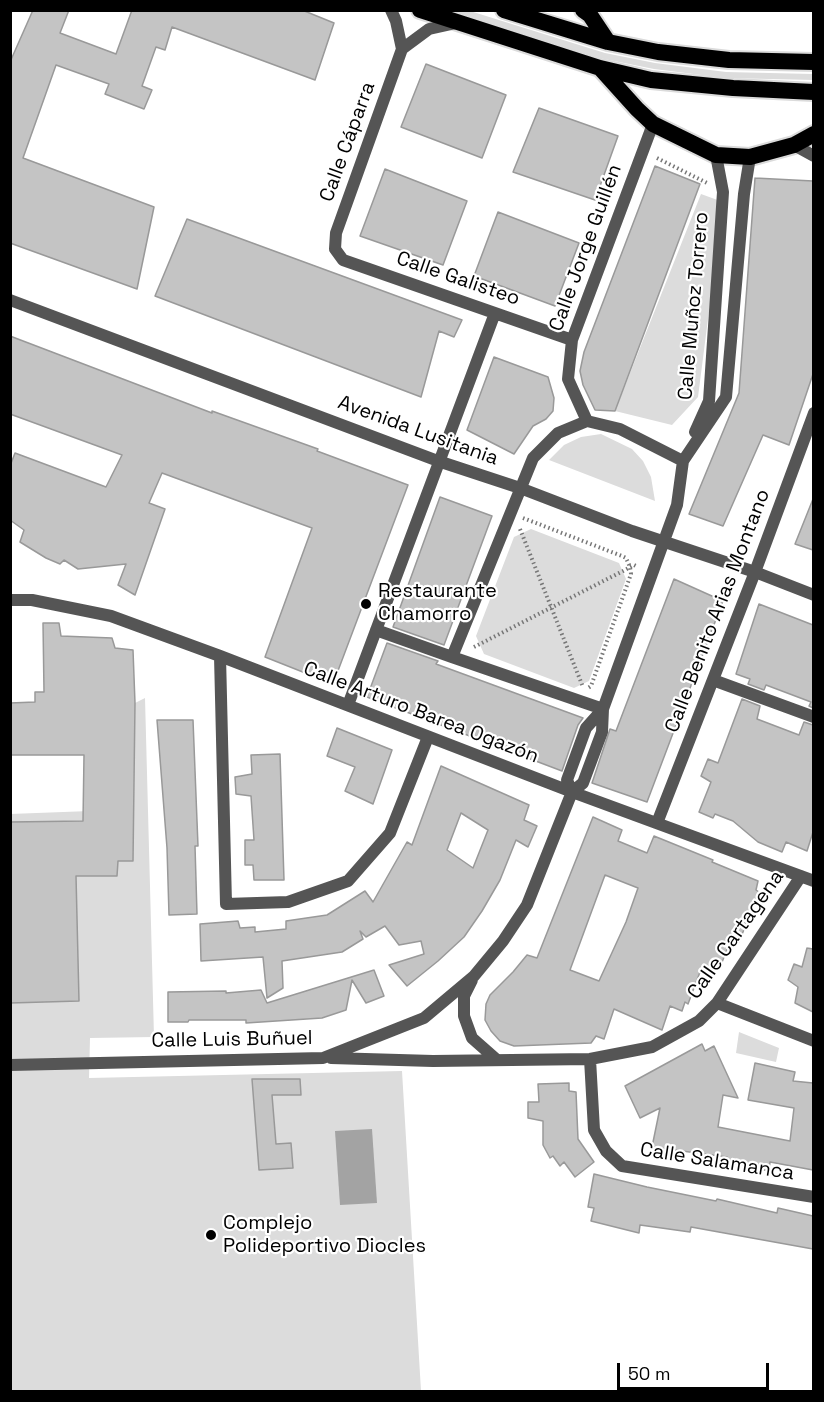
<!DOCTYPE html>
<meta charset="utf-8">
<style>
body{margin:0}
#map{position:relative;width:824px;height:1402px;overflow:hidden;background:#fff;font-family:"Space Grotesk",sans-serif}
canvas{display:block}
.frame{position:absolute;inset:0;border:12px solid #000;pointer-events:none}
.scale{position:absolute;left:617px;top:1363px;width:152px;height:27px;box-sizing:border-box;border:3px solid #000;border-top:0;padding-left:8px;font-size:18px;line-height:21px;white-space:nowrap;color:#000;-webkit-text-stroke:4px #fff;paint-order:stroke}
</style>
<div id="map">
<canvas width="824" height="1402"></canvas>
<div class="frame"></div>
<div class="scale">50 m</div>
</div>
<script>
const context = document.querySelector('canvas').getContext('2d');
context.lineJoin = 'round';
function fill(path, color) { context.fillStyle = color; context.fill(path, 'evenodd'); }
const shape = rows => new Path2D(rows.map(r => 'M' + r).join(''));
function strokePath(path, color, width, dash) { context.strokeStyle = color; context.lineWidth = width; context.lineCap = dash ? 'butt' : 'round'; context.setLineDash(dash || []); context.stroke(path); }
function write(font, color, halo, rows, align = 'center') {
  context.font = font + ' "Space Grotesk",sans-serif'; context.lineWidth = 4.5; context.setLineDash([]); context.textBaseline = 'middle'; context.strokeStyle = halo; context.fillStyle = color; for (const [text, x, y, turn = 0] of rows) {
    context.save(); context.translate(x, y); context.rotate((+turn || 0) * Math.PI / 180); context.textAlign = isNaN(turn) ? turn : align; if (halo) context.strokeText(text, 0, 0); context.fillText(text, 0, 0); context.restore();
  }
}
fill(shape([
 [454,11,470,11,605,53,655,63,726,72,813,74,813,80,725,78,654,69,604,59,541,40],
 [701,194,723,202,698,397,672,425,615,411],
 [601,434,632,449,643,461,651,477,655,501,549,460,564,445,581,437],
 [531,529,619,563,626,579,589,681,574,688,484,654,476,636,514,537],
 [145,698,154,1037,90,1038,89,1078,402,1071,421,1391,11,1391,10,814,90,811,98,876,117,876,118,861,133,861,135,703],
 [739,1032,779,1048,776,1062,736,1053]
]), '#dcdcdc');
fill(shape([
 [372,1129,377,1203,340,1205,335,1131]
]), '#a3a3a3');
const building = shape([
 [33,10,69,10,60,33,116,54,132,10,302,10,334,23,315,80,172,27,165,50,156,47,142,86,152,90,144,109,105,94,109,84,56,65,23,158,154,207,137,289,10,243,10,62,33,10],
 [426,64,506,95,482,158,401,127,426,64],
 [539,108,618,136,595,200,513,172,539,108],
 [655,166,700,184,615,411,595,410,583,385,580,371,584,352,655,166],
 [385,169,467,201,443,265,360,236,385,169],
 [755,178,813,181,813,374,789,445,763,435,723,526,689,514,739,393,755,178],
 [498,212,579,243,555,306,474,276,498,212],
 [187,219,462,320,454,337,439,331,421,397,155,296,187,219],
 [10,336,212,413,212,411,318,449,317,451,408,485,333,684,265,657,312,528,162,473,149,503,165,509,135,595,118,585,126,564,78,569,64,560,60,564,46,558,20,542,24,530,10,520,10,466,15,453,106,487,122,455,10,414,10,336],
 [494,357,548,377,554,398,553,411,546,419,533,426,514,454,467,430,494,357],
 [440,497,492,516,444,645,393,627,440,497],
 [813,499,813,550,795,544,813,499],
 [674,579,723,601,647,802,592,783,610,729,616,731,674,579],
 [759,604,813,625,813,708,809,706,811,702,766,685,764,690,748,684,750,679,736,674,759,604],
 [43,623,59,623,61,636,112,638,115,648,133,650,135,703,133,861,118,861,117,876,76,876,79,1001,10,1003,10,822,83,821,84,755,10,755,10,703,35,702,35,692,44,692,43,623],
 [387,643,438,661,436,664,583,718,578,725,562,771,367,697,387,643],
 [742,699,760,706,757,719,799,735,804,722,813,725,813,832,807,851,786,842,782,852,758,842,733,821,715,814,713,818,699,812,711,782,701,776,708,759,718,763,742,699],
 [157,720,193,720,198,846,195,846,197,914,169,915,167,848,157,720],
 [337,728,392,750,373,804,345,791,355,767,327,756,337,728],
 [280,754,284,880,254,880,253,865,245,865,245,840,254,840,251,796,236,794,235,777,252,774,251,755,280,754],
 [441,766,529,805,524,820,537,826,528,847,516,840,500,880,482,911,464,937,438,961,407,986,389,965,424,954,421,941,399,945,385,926,366,937,360,931,363,939,342,952,282,961,283,988,267,998,263,957,201,961,200,924,238,921,240,928,255,927,255,932,286,929,286,921,327,915,365,891,373,902,407,842,412,845,441,766],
 [461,813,488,830,473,868,447,850,461,813],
 [593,817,622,830,618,841,647,853,654,836,713,860,712,862,758,881,756,890,759,892,739,942,731,939,719,970,716,969,712,978,700,972,688,1004,685,1002,682,1011,670,1006,662,1030,614,1009,604,1039,596,1036,591,1043,514,1046,500,1041,491,1031,485,1020,486,1004,490,995,513,972,527,955,537,958,593,817],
 [605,875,638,888,626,922,599,981,570,970,605,875],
 [807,948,813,949,813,1012,795,1003,798,987,788,980,794,964,802,967,807,948],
 [374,970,384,996,366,1003,352,980,346,1010,322,1018,246,1023,246,1020,189,1020,188,1022,168,1022,168,992,226,991,226,993,261,990,267,1003,374,970],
 [702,1044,705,1051,714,1046,738,1098,723,1095,718,1127,790,1141,794,1108,748,1100,755,1063,795,1072,793,1081,813,1083,813,1170,770,1162,769,1171,726,1162,727,1157,652,1147,660,1108,640,1118,625,1086,702,1044],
 [252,1079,300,1079,301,1095,272,1095,276,1144,291,1143,293,1168,259,1170,252,1079],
 [569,1083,569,1091,576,1092,578,1139,594,1162,575,1177,564,1162,560,1166,553,1156,550,1158,543,1145,543,1121,528,1118,528,1102,539,1102,538,1084,569,1083],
 [594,1174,647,1187,716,1201,717,1199,777,1213,778,1208,813,1216,813,1249,691,1227,690,1232,640,1225,639,1233,591,1221,594,1208,588,1207,594,1174]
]);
fill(building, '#c4c4c4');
strokePath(building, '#999', 1.5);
const trunk = shape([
 [420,10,600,68,651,80,733,88,814,92],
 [504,10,608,42,658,52,729,60,814,62],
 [583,10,590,15,608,42],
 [600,68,637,109,653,124,716,155,750,157,794,145,814,134]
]);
strokePath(trunk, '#dbdbdb', 20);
strokePath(shape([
 [657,158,707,183],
 [523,518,622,556,626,558,630,567,631,574,591,686,588,688],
 [520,529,583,687],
 [474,647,623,571,634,565,638,567]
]), '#777', 4, [1.5, 3]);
strokePath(shape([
 [391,10,396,21,402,49,336,233,335,249,343,260,572,340],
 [402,49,429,29,456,23],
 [794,145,814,156],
 [10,300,438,461,520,488,632,531,755,572,814,595],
 [587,421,568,379,572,340,653,124],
 [695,432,709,401,723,192,716,155],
 [683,461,726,397,744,194,750,157],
 [10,600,32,600,111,616,220,656,572,792,814,881],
 [376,630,452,657,603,709,677,505,683,461,620,429,587,421,558,433,533,458,452,657],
 [220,656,226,904,288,902,348,881,390,833,428,737],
 [713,680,814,717],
 [348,705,495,313],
 [572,792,567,780,586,728,603,709],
 [657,823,755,572,814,413],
 [472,980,464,996,464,1016,472,1038,497,1060],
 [717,1003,814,1041],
 [331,1058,433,1061,590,1059,652,1047,699,1021,717,1003,801,876],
 [590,1059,594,1130,606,1151,622,1166,814,1197],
 [10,1065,323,1058,424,1018,474,976,503,941,527,905,572,792,583,783,602,732,603,709]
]), '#555', 12);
strokePath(trunk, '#000', 16);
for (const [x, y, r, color] of [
 [366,604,6,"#000"],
 [211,1235,6,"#000"]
]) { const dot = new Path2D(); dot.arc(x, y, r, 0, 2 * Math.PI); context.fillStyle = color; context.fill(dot); strokePath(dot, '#fff', 2); }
write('20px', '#000', '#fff', [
 ["Calle Cáparra",348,142,-70],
 ["Calle Jorge Guillén",586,248,-70],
 ["Calle Galisteo",458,279,19],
 ["Calle Muñoz Torrero",694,306,-85],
 ["Avenida Lusitania",418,431,20],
 ["Calle Benito Arias Montano",718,611,-69],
 ["Calle Arturo Barea Ogazón",421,713,21],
 ["Calle Cartagena",736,935,-55],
 ["Calle Luis Buñuel",232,1040,-1],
 ["Calle Salamanca",717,1162,9]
]);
write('20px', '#000', '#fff', [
 ["Restaurante",378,592],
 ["Chamorro",378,615],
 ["Complejo",223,1224],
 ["Polideportivo Diocles",223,1247]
], 'left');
</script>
